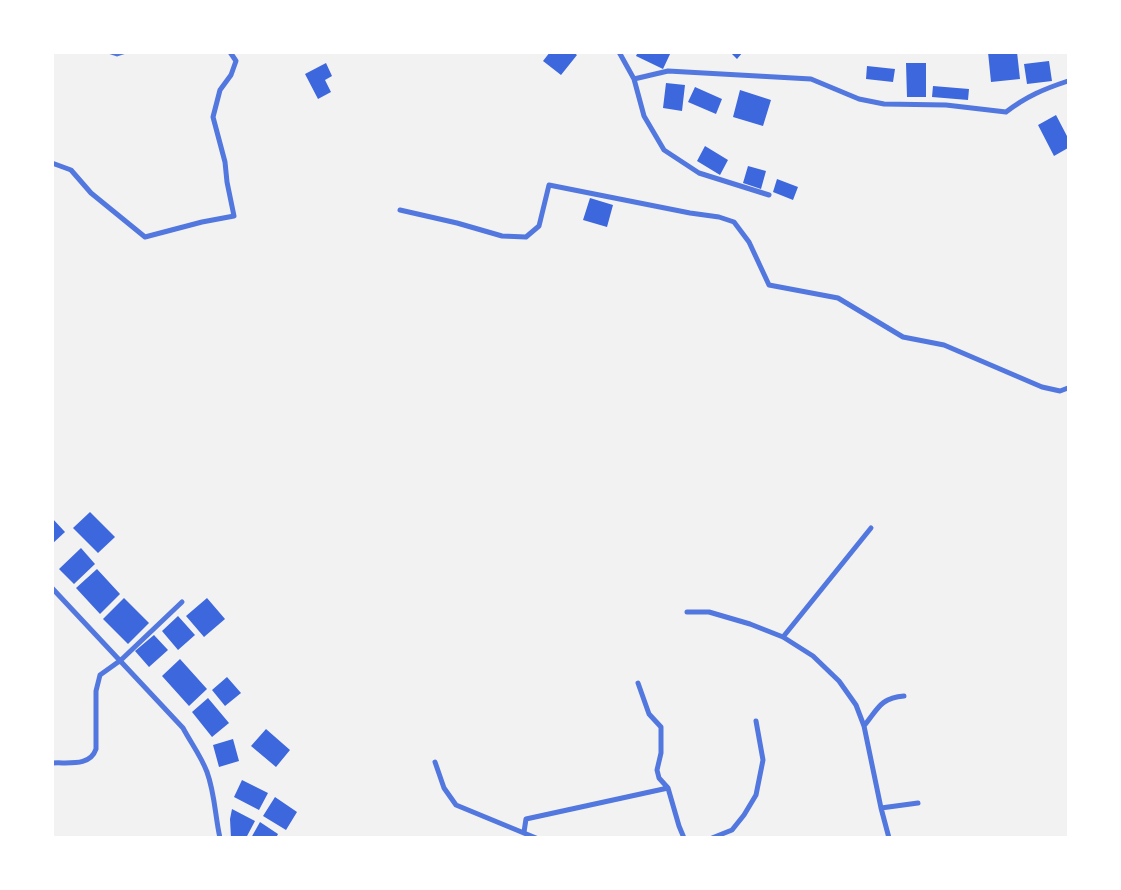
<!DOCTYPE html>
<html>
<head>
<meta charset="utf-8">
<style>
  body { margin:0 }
  #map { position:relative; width:1121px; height:890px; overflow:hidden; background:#f2f2f2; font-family:"Roboto Serif",serif }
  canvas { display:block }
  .frame { position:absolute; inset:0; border:54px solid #fff; pointer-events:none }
</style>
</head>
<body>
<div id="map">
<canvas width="1121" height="890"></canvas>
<div class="frame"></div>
</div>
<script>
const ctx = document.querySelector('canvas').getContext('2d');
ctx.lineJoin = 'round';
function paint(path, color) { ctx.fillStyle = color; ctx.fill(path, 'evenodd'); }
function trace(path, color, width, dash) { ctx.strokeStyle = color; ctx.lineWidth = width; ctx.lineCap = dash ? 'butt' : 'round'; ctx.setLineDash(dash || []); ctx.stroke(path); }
const building = new Path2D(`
  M550 52H573L577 55 561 75 543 61Z
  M638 52H671L663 69 636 56Z
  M730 52H743L737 59Z
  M988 52H1017L1020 79 991 82Z
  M1049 61 1052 81 1027 84 1024 64Z
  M326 63 332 76 325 80 331 92 318 99 305 74Z
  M906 63H926V97H907Z
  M867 66 895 69 893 82 866 79Z
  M666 83 685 85 682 111 663 108Z
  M933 86 969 89 968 100 932 97Z
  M695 87 722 99 716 114 688 102Z
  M740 90 771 100 763 126 733 117Z
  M1056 115 1068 138V148L1054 156 1038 125Z
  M705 146 728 160 720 175 697 161Z
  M748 166 766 171 761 189 743 183Z
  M777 179 798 187 793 200 773 192Z
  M590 198 613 205 607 227 583 220Z
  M90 512 115 537 98 553 73 528Z
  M52 518 65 532 52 544Z
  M81 548 95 564 74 584 59 569Z
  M97 569 120 594 100 614 76 588Z
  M124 598 149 623 128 644 103 619Z
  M207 598 225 619 204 637 186 616Z
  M178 616 195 635 178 650 162 631Z
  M154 635 168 650 149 667 135 651Z
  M180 659 207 689 189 706 162 676Z
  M227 677 241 693 225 706 212 690Z
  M208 698 229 723 212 737 192 712Z
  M266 729 290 750 276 767 251 746Z
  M233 739 239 761 219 767 213 745Z
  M242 780 268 793 259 810 234 797Z
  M275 797 297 812 286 830 263 816Z
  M232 809 255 821 246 838H231L230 819Z
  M260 822 278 834 276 838H251Z`);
const minor = new Path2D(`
  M111 52 117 54 123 52
  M619 52 634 79 644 116 664 150 699 173 769 195
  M634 79 668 71 811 79 859 99 884 104 946 105 1006 112C1027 96 1044 89 1068 81
  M52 163 71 170 91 193 145 237 202 222 234 216 227 182 225 162 213 117 220 90 231 75 236 61 230 52
  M400 210 457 223 502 236 526 237 539 226 549 185 690 213 719 217 734 222 749 242 769 285 838 298 903 337 944 345 1042 387 1060 391 1068 388
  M52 588 183 728C191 743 201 756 207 772 215 794 215 816 220 838
  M687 612H709L750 624 783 637 813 656 839 681 856 705 864 726 881 808 889 838
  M783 637 871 528
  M638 683 649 714 661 727V753L657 770 659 778 668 788
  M864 726C878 709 880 698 904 696
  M435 762 444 788 456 805 536 838
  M52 763C68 762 90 767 96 749V691L100 675 121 660 182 602
  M881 808 918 803
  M524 832 526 819 668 788 679 826 684 838
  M712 838 732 830 744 815 756 795 763 760 756 721`);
paint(building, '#3d67dc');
trace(minor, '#5277de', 5);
</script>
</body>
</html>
